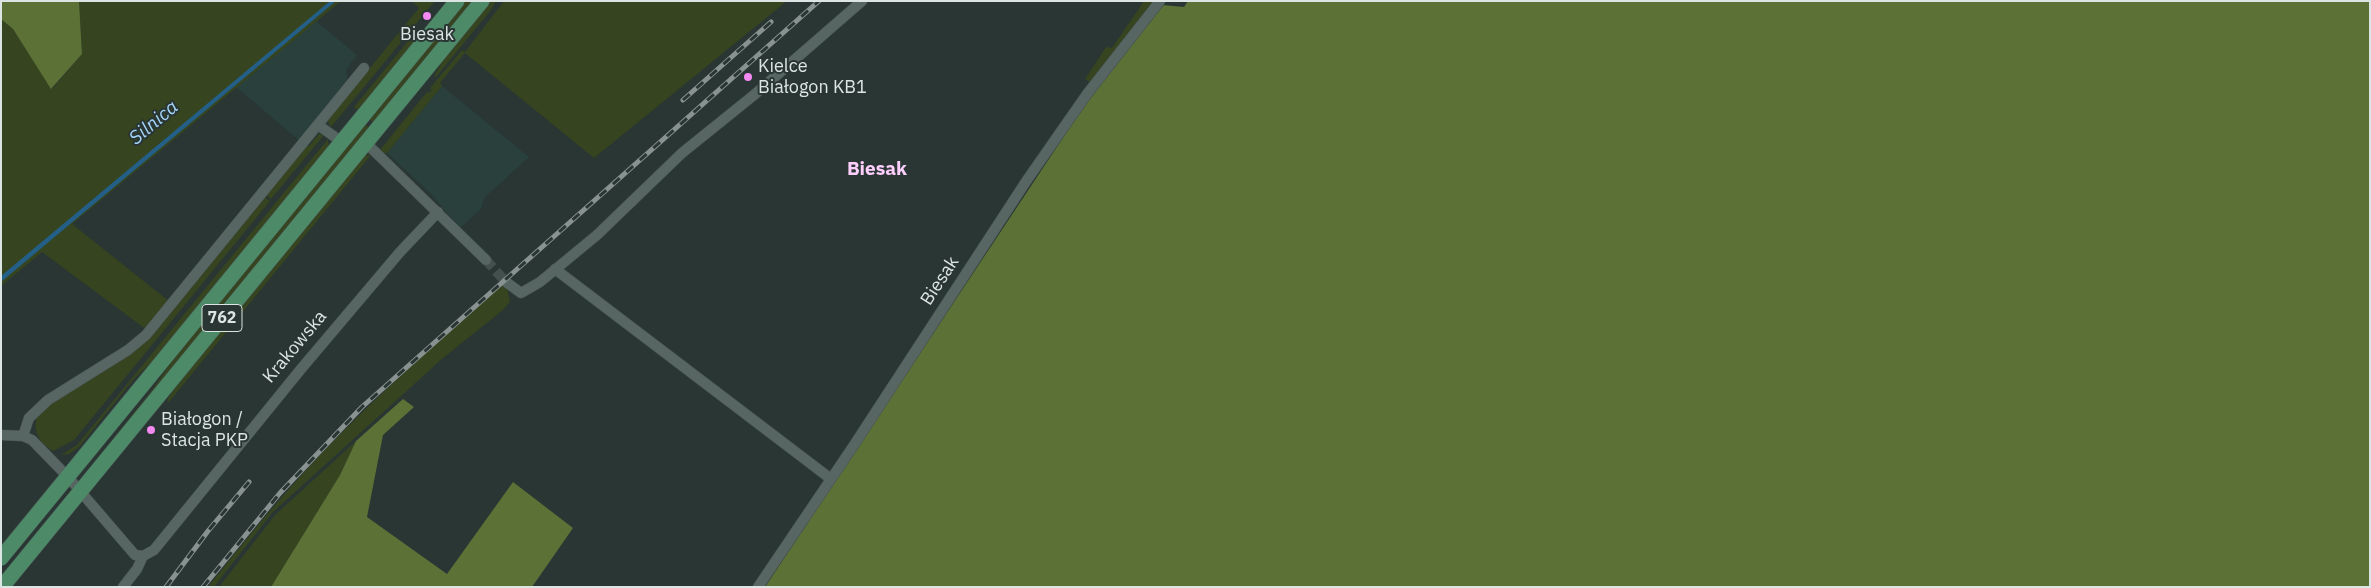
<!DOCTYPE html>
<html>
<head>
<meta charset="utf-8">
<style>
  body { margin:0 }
  #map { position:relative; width:2371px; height:588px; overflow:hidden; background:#293634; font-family:"IBM Plex Sans",sans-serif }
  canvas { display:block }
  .frame { position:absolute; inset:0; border:2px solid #dce5e3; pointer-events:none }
</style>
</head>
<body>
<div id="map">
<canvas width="2371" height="588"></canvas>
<div class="frame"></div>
</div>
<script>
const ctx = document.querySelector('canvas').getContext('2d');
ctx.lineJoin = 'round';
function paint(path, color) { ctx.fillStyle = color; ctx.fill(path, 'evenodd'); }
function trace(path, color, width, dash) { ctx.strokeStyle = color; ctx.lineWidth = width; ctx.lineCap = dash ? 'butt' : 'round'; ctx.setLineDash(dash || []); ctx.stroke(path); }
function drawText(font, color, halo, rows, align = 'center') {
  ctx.font = font + ' "IBM Plex Sans",sans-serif'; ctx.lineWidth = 4; ctx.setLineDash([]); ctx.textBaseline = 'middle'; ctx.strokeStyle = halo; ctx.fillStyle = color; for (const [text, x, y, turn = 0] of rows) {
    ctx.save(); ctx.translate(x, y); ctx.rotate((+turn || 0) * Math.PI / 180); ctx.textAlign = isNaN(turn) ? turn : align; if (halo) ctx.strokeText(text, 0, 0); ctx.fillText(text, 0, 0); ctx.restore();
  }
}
const built = new Path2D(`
  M316 21 357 55 346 70 348 82 300 141 236 87Z
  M442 86 529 157 484 198 481 209 460 228 430 193 387 153Z`);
const green = new Path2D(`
  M79 1H341L72 224 170 302 147 330 42 252 1 286V19L13 29 52 89 82 54Z
  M412 1H435L331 127 328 122 329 118 419 8Z
  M465 1H473L374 123 369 119Z
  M489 1H496L491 10 436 77 434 76 449 51Z
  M504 1H787L594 158 465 53 440 83 442 86 387 153H384L380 150 427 92 429 93 432 90 430 88 462 50 465 52Z
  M1144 1H1154L1091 83 1085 79 1106 47 1112 48Z
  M418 29 421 30 414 44 359 111 354 107Z
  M364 124 370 128 95 461 152 390 181 348Z
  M319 134 324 135 271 199 265 194 305 146H309Z
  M328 139 329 148 160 354 134 379 79 447 69 454 61 455 77 445Z
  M371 155 169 402 167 400 182 377 364 156Z
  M263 196 270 201 74 440 53 451C37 441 31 428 39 411L139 347Z
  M506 282 510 302 503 310 443 358 272 513 214 587H208C245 540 283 494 324 451 381 391 444 337 506 282Z
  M356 441 340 475 271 587H219L275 515Z`);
const forest = new Path2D(`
  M1 1H79L82 54 51 89 13 29 1 19Z
  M1188 1H2370V587H765L1092 94 1162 5 1184 7Z
  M403 399 414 407 383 435 367 517 447 574 513 482 573 528 532 587H271L340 475 356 441Z`);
const water = new Path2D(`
  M330 1H336L1 282V276Z`);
const minorTunnel = new Path2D(`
  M486 260 506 282`);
const minor = new Path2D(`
  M318 125 342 142
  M366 143 486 260
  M555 269 831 479
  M506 282 521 293 540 282 597 235 682 153 754 95 862 1
  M1 435 23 436 32 440 68 477 135 555 143 556
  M23 436 29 418 48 400 128 350 146 335 364 68
  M123 587 137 569 143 556 154 550 301 369 400 252 438 212
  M758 587 854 445 1027 180 1087 94 1160 1`);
const primary = new Path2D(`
  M1 558 457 1
  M2 587 482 1`);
const rail = new Path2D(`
  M683 100 771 22
  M166 587 208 531 249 482
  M203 587 280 493 362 407 819 1`);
const markers = [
  [427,16,5,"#f38af2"],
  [748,77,5,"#f38af2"],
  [151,430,5,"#f38af2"]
];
const shields = [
  [222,318,40]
];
const shieldNames = [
  ["762",222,318]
];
const poiNames = [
  ["Biesak",427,35,"center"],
  ["Kielce",758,67],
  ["Białogon KB1",758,88],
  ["Białogon /",161,420],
  ["Stacja PKP",161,441]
];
const streetNames = [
  ["Biesak",940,281,-57],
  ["Krakowska",295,347,-50]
];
const waterNames = [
  ["Silnica",154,123,-40]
];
const neighbourhoodNames = [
  ["Biesak",877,170]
];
paint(built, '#29403c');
paint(green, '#36441f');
paint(forest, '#5b7136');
paint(water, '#235f87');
trace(minorTunnel, '#44504e', 10, [10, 5]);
trace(minor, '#465250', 11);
trace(primary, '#465250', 16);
trace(minor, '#576663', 10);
trace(primary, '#4d8a68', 15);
trace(rail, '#889391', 5);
trace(rail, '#293634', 3, [9]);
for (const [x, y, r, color] of markers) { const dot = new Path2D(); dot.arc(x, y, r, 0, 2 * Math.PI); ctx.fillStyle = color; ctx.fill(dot); trace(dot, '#293634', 2); }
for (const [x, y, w] of shields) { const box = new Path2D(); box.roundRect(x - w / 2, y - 13.5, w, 27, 4); ctx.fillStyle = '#293634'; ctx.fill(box); trace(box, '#dce5e3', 1); }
drawText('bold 16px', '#dce5e3', null, shieldNames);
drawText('18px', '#dce5e3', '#293634', poiNames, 'left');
drawText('18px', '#dce5e3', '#293634', streetNames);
drawText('italic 19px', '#a5d5f9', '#293634', waterNames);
drawText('bold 19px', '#fecefc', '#293634', neighbourhoodNames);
</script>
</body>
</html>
